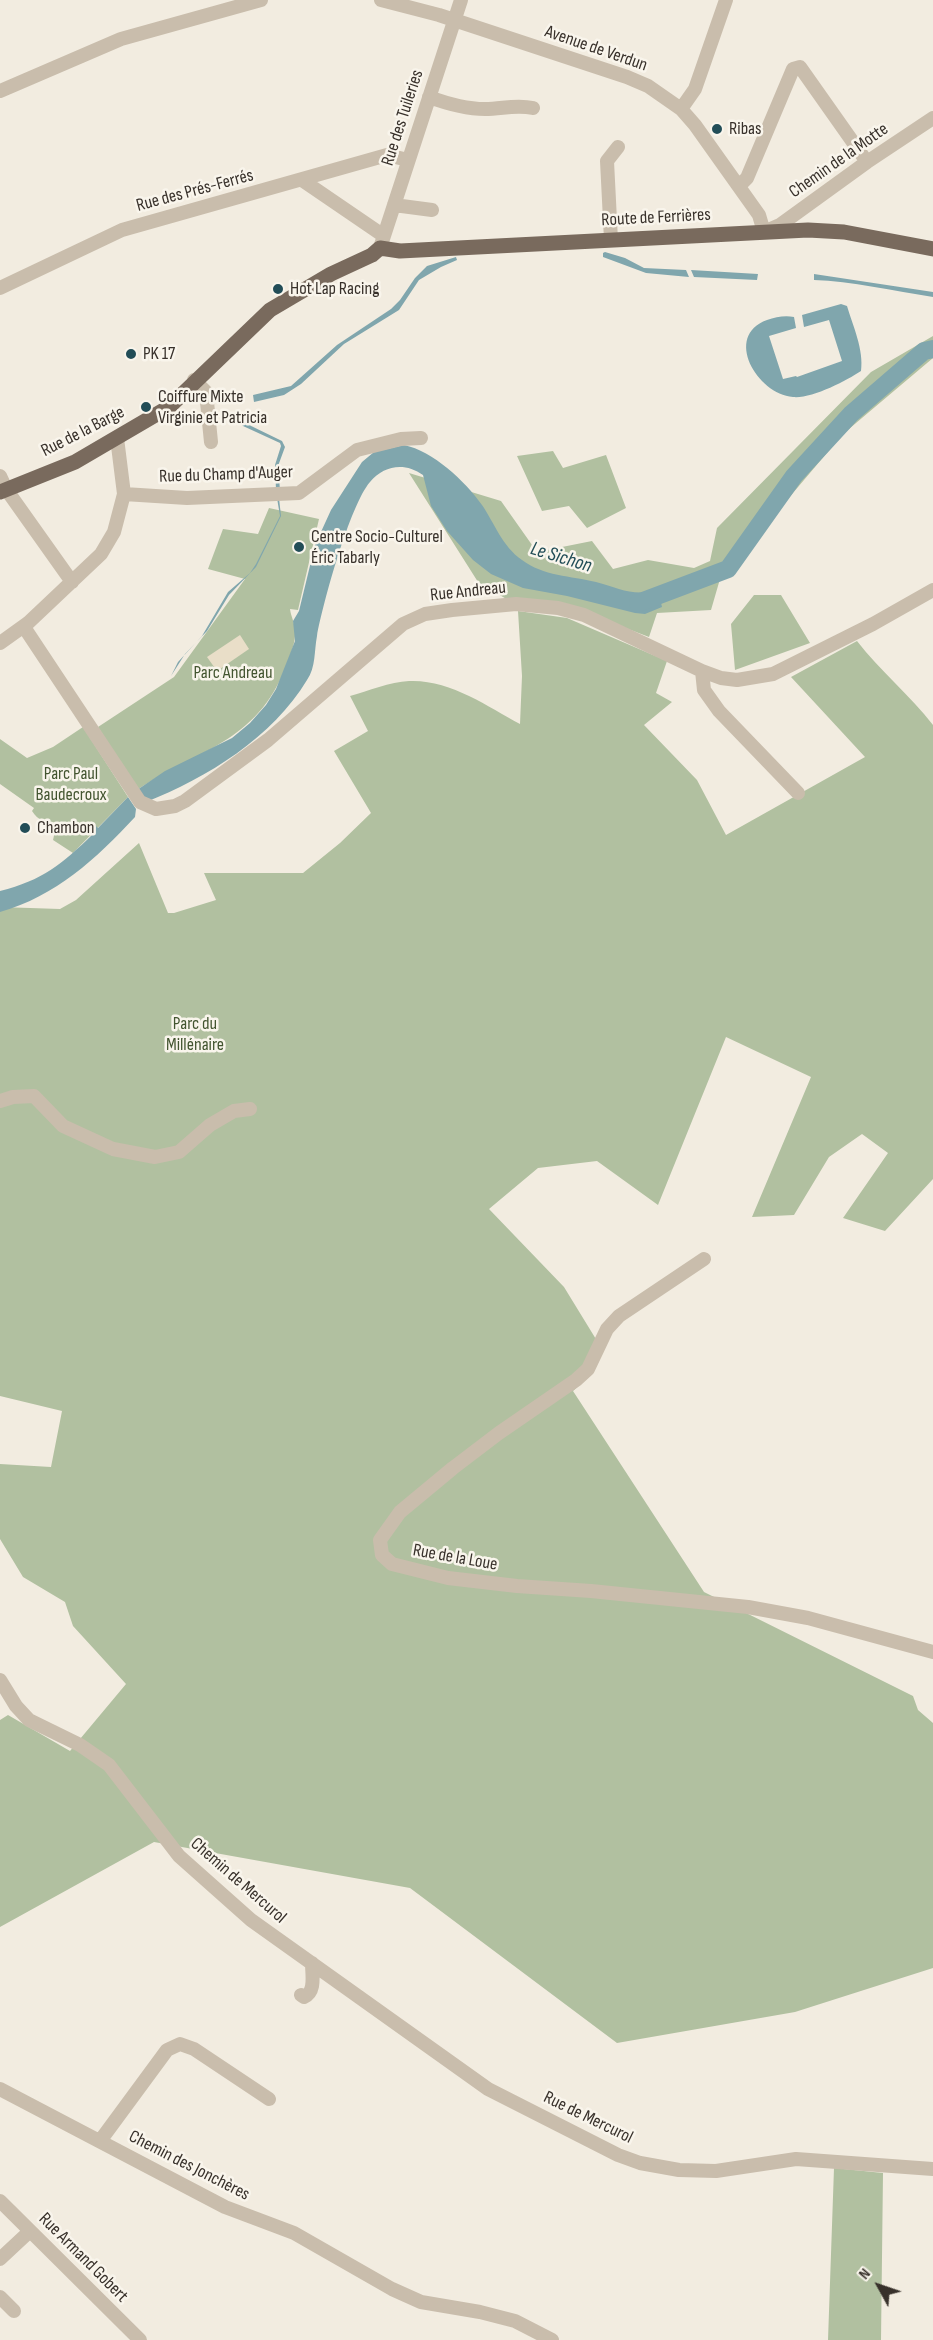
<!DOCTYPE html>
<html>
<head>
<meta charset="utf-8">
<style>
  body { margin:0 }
  #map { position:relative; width:933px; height:2340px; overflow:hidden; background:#f2ece0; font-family:"Sofia Sans Condensed",sans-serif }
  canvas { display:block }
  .north { position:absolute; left:849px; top:2256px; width:60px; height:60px; -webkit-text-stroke:4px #f9f5ec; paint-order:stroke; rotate:310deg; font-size:16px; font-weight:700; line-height:24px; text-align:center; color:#38312b }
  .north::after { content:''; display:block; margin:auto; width:21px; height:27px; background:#38312b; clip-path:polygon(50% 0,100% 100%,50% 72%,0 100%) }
</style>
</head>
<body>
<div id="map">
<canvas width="933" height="2340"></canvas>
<div class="north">N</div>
</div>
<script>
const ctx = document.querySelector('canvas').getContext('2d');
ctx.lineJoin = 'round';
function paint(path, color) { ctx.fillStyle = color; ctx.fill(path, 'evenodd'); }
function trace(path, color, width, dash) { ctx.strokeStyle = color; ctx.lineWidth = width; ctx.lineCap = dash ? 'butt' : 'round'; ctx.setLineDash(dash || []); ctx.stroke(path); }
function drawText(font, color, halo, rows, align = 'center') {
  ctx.font = font + ' "Sofia Sans Condensed",sans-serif'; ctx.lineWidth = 5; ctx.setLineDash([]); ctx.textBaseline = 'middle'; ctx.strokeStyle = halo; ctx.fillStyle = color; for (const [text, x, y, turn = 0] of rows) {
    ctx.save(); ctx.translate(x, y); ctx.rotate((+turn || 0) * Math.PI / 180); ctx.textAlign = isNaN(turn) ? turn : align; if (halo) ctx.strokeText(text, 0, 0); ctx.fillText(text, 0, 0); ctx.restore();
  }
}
const green = new Path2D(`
  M933 336V358L843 434 720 579 711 610 657 613 649 637 560 603 508 600 478 582 409 473 501 501 537 552 592 541 613 569 648 560 694 568 710 561 717 528 871 372Z
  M553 451 563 468 606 455 626 508 587 528 569 506 542 511 517 456Z
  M269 508 319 519 298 610 290 609C291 617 295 623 295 631 296 643 290 655 286 666 257 743 198 749 137 790L98 727 174 677 245 579 208 569 223 529 258 534Z
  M754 595H781L810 643 735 670 731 624Z
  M518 611 567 618 667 661 656 693 672 702 644 725 697 780 726 835 865 757 791 677 857 641C880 671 910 695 933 725V1179L885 1231 843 1218 888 1153 862 1134 829 1157 794 1215 752 1217 811 1077 726 1037 658 1205 597 1161 538 1168 489 1209 564 1287 602 1349 592 1374 573 1391 704 1592 913 1696 918 1710 933 1723V1968L795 2012 617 2043 410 1888 154 1842 0 1927V1720L8 1715 70 1751 126 1684 73 1626 65 1602 23 1577 0 1539V1464L51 1467 62 1411 0 1396V907L60 909 76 900 139 843 168 913H174L216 900 204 873H303L340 843 371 813 334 751 368 731 350 696C368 691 390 682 409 681 449 679 487 706 520 724L522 676Z
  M83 727 128 797 73 853 53 840 57 823C46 822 38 821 32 811L34 808 0 784V739L27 758 53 747Z
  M834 2168 883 2173 881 2340H828Z`);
const plaza = new Path2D(`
  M240 635 249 649 217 671 207 657Z`);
const water = new Path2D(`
  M605 252 625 258 644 268 686 270 689 277 646 273 603 257V253Z
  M456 257 457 260 441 267 419 280 399 310 344 344 301 384 284 395 254 402 253 395 291 386 337 345 391 309 400 300 415 278 427 266Z
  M691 270 758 274 757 280 694 277Z
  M814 274 933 292V297C894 291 851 281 814 280Z
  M841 304 847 306C853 326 864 350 861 371 846 381 811 399 793 397 757 394 723 336 767 320 776 317 785 315 794 317L796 328 769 336 783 379 796 376 797 377 842 361 829 320 804 327 802 315Z
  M230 412 245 423 282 441 285 447 278 466 280 490H276L275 465 281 446 280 443 243 426Z
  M404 445C433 451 465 481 482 505 495 524 502 546 522 560 543 576 571 576 596 582 619 588 633 597 658 590L662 607 645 614 635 613 567 596 523 588 491 574 473 560 447 531 431 506 423 475C405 462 384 465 370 482 350 505 323 603 317 636 314 651 316 667 307 680 273 737 207 778 146 802L137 790 165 771 232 738 250 723 266 705 276 689 295 641 293 621 299 611 315 545 331 510 362 462 374 452Z
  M277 498H279L281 516 256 567 229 595 207 631 185 654 171 676 178 662 202 636 228 592 250 573 256 564 280 516Z
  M128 797 136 809 135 817C96 859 56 896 0 912V891C43 880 61 865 93 834L94 832 93 826 95 825 98 828Z`);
const river = new Path2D(`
  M638 603 728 569 794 476 851 414 924 351 933 349`);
const minor = new Path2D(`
  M381 0 439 15 627 77 648 86 681 109 695 125 759 215 764 232 780 225 867 162 933 118
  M0 91 121 39 261 0
  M429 97C448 104 465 109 485 109 502 109 516 104 533 108
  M681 109 695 89 726 0
  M302 180 384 236
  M739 186 747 178 793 69 800 67 867 162
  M394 205 432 210
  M611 240 607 161 618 147
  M380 248 461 0
  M0 288 122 230 387 155 408 160
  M194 380 206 392 211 442
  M0 476 6 489 72 582
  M124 494 187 498 299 493 357 450 401 439 421 438
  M24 627 140 802 156 809 175 806 185 801 268 740 403 624 425 614 452 610 516 604 558 608 584 615 702 671 721 678 737 680 773 674 873 624 933 590
  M0 643 28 623 101 554 114 532 124 494 117 438
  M702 671 704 690 719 711 798 793
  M0 1101 13 1097 34 1096 63 1126 113 1149 155 1157 179 1152 210 1125 234 1111 250 1109
  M704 1259 619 1316 607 1329 588 1369 576 1380 499 1433 453 1468 400 1512 380 1540 382 1555 392 1564 448 1578 517 1586 591 1591 748 1607 808 1618 933 1652
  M0 1680 16 1706 29 1720 80 1745 109 1765 179 1856 251 1920 488 2089 618 2155 640 2163 679 2170 716 2171 796 2159 933 2169
  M301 1995 304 1997C316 1992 312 1975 312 1963
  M0 2089 225 2207 294 2233 392 2289 421 2302 480 2312 515 2321 552 2340
  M100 2141 167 2050 180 2044 194 2049 269 2099
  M0 2201 140 2340
  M0 2259 30 2231
  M0 2297 14 2311`);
const major = new Path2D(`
  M0 492 75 462 169 407 270 310 331 274 372 255 380 248 400 251 808 230 844 232 933 249`);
const markers = [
  [717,129,6,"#224d57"],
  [278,289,6,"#224d57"],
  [131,354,6,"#224d57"],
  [146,407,6,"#224d57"],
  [299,547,6,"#224d57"],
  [25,828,6,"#224d57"]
];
const streetNames = [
  ["Avenue de Verdun",596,49,19],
  ["Rue des Tuileries",403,118,-72],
  ["Chemin de la Motte",839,161,-35],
  ["Rue des Prés-Ferrés",195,191,-15],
  ["Route de Ferrières",656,218,-3],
  ["Rue de la Barge",83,432,-27],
  ["Rue du Champ d'Auger",226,475,-2],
  ["Rue Andreau",468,592,-6],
  ["Rue de la Loue",455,1558,10],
  ["Chemin de Mercurol",238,1881,41],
  ["Rue de Mercurol",588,2118,26],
  ["Chemin des Jonchères",189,2166,27],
  ["Rue Armand Gobert",83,2258,45]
];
const poiNames = [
  ["Ribas",729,129],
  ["Hot Lap Racing",290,289],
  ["PK 17",143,354],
  ["Coiffure Mixte",158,397],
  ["Virginie et Patricia",158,418],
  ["Centre Socio-Culturel",311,537],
  ["Éric Tabarly",311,558],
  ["Chambon",37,828]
];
const parkNames = [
  ["Parc Andreau",233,673],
  ["Parc Paul",71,774],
  ["Baudecroux",71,795],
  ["Parc du",195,1024],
  ["Millénaire",195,1045]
];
const waterNames = [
  ["Le Sichon",561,558,17]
];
paint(green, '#b1c0a0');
paint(plaza, '#e9dec8');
paint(water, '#80a6ad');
trace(river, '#80a6ad', 18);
trace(minor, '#c9bdac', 14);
trace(major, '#796a5d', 15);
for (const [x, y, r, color] of markers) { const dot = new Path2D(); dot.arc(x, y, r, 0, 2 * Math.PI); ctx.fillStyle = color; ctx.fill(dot); trace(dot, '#f9f5ec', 2); }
drawText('18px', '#38312b', '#f9f5ec', streetNames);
drawText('18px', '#38312b', '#f9f5ec', poiNames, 'left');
drawText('18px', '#435530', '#f9f5ec', parkNames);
drawText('italic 20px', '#224d57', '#f9f5ec', waterNames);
</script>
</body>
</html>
